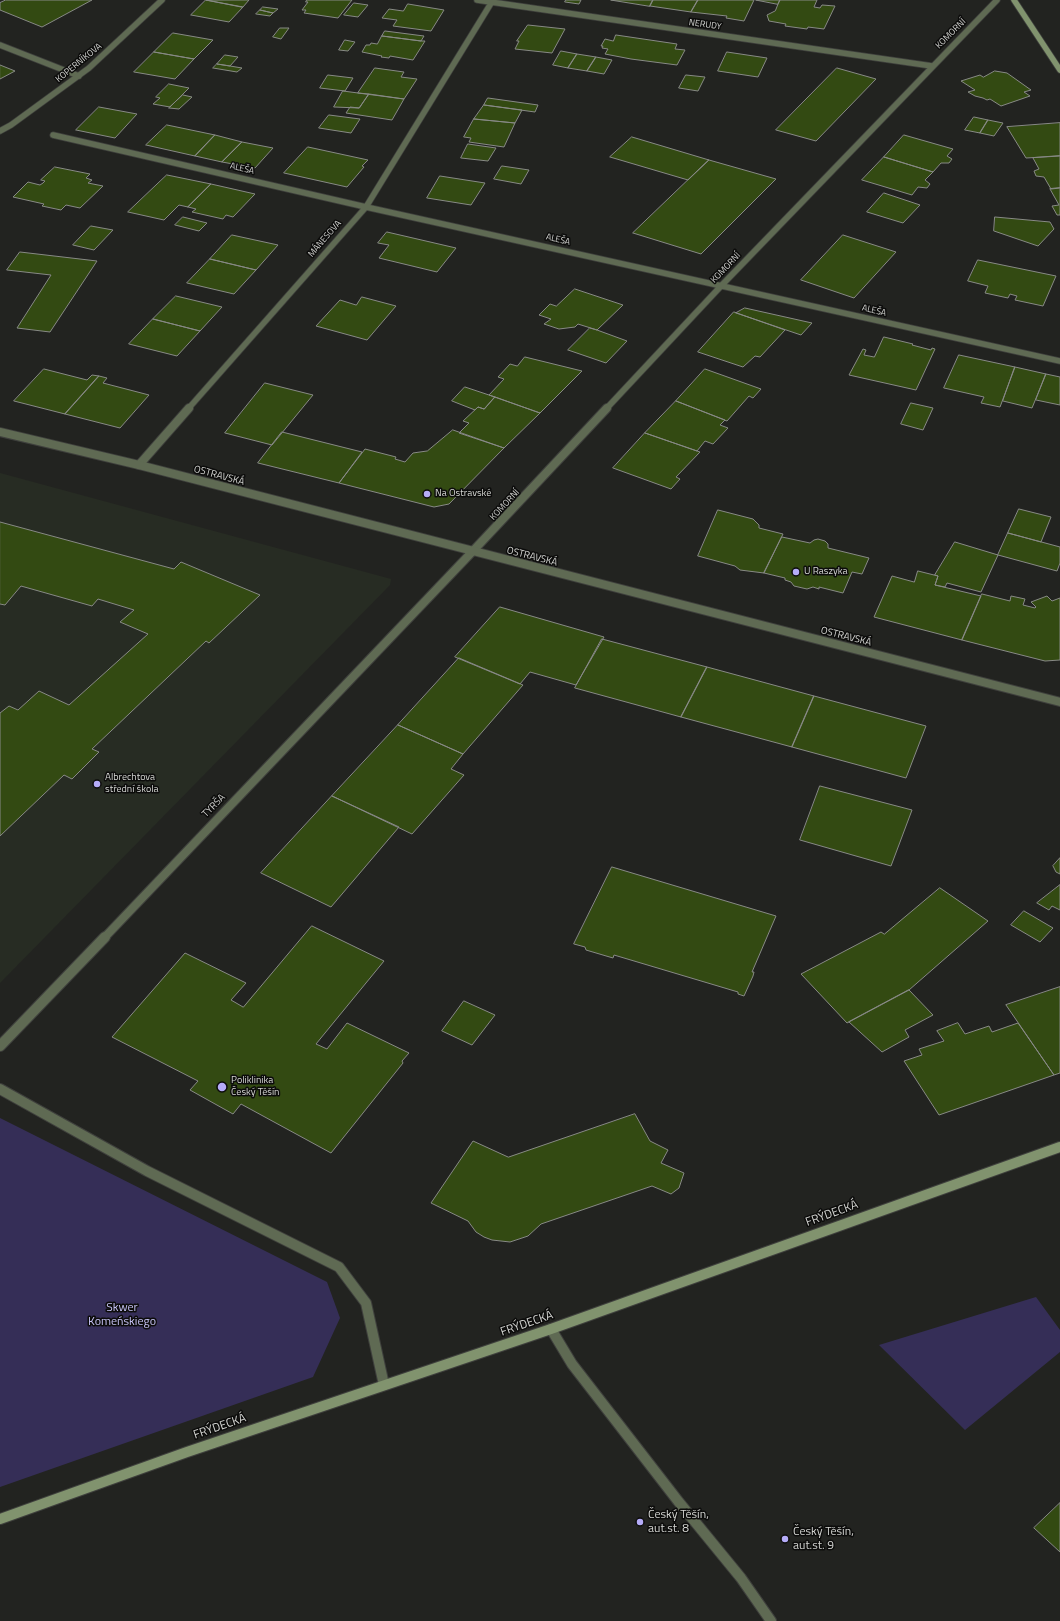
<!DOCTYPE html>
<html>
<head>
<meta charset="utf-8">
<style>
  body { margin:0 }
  canvas { display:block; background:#222320 }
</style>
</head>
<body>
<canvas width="1060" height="1621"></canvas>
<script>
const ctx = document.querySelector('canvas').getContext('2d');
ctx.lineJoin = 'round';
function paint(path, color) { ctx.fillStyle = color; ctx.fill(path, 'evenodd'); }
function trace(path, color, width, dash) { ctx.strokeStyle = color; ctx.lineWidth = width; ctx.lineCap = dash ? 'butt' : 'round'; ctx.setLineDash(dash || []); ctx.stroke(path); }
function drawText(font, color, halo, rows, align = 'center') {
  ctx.font = font + ' "Titillium Web",sans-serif'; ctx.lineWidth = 3; ctx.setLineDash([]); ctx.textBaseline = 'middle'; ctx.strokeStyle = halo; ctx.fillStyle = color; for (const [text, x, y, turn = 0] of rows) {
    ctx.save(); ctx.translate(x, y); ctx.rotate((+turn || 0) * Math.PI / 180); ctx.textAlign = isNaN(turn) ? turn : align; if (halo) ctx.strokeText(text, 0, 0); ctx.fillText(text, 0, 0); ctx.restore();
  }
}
const built = new Path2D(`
  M0 473 391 579 390 585 0 983Z`);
const green = new Path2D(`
  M0 1118 327 1282 340 1318 313 1377 0 1487Z
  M1036 1297 1060 1330V1352L965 1430 879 1345Z`);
const building = new Path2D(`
  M6 0H92L42 27 0 10V3Z
  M206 0H249L243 7Z
  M206 0 243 7 229 22 191 15Z
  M307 0H352L338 18 304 13 306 10H302L308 2H306Z
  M566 0H581L579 4 565 2Z
  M611 0H653L650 6Z
  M653 0H698L691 12 650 6Z
  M698 0H754L744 21 726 18 727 16 691 12Z
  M756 0H780L778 4Z
  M780 0H817L814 7 820 8 822 5 835 6 824 29 808 27 807 29 785 26 786 24 769 21 767 15 775 11Z
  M354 3 368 5 358 17 344 15Z
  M408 4 444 10 431 31 393 26 397 20 382 18 389 9 403 11Z
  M263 7 278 9 273 13 260 10Z
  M260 10 273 13 270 16 256 14Z
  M528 25 565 29 552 53 515 49 519 41H517Z
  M280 28H289L281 39 273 37Z
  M385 31 424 36 421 41 382 36Z
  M173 33 213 40 194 59 154 52Z
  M616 35 677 44 675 49 685 50 677 65 631 59 605 54 608 49 602 48 603 46H601L605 39 613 41Z
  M382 36 421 41H425L413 60 390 56 389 58 381 57 382 56 362 52 366 45H370L371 43 377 44Z
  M345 40 355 42 348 51 339 50Z
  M561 51 577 54 568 68 553 65Z
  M154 52 194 59 175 79 134 72Z
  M727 52 767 58 758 77 718 71Z
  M577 54 596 57 587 71 568 68Z
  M225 55 238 57 230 66 217 64Z
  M596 57 612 60 604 74 587 71Z
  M217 64 230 66 242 68 237 72 213 68Z
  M0 65 15 71 0 79Z
  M375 68 404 72 401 77 417 79 404 99 358 93Z
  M837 68 876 79 816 141 776 130Z
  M995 71 1007 73 1031 90 1024 92 1030 96 1001 106 990 99 987 100 983 98 975 96 968 92 975 90 961 81 980 75 983 77Z
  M328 75 353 78 345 91 320 88Z
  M686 75 705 77 698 91 679 88Z
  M169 84 189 88 170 107 153 104 160 98 156 97Z
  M343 91 358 93 369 94 359 108 334 107Z
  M369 94 404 99 392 120 346 113 350 107 359 108Z
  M183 95 192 97 179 109 169 108Z
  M488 98 538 105 535 112 484 105Z
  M484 105 522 110 515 123 474 119Z
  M99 107 137 114 115 138 76 130Z
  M329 115 360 119 351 133 319 128Z
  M974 117 988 120 980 133 965 130Z
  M474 119 515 123 504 147 469 142 471 138 464 137Z
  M988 120 1003 123 994 136 980 133Z
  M1060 123V156L1026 158 1007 127Z
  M167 125 215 135 195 156 146 145Z
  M215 135 242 142 222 162 195 156Z
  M904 135 953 149 947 156 952 159 949 163H941L933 172 884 157Z
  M632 137 709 160 688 180 610 157Z
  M242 142 273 148 255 168 222 162Z
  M468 144 496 148 488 161 461 158Z
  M308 147 368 160 362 166 364 167 347 187 284 173Z
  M1060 156V188L1051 189 1044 177 1036 176 1034 171 1039 169 1033 158Z
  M884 157 933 172 925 180 930 184 927 188 918 187 912 195 862 180Z
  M709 160 776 179 701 254 633 233Z
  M502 166 529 170 521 184 494 179Z
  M55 167 90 174 86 178 92 180 88 183 103 186 80 208 66 205 61 210 42 206 44 204 13 197 28 182 40 185 43 183 45 181 41 180Z
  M167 175 211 184 188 207 179 205 164 220 128 212Z
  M440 176 485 183 471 205 427 198Z
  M211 184 255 194 233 217 226 215 223 219 192 212 196 209 188 207Z
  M1060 188V215H1057L1052 206 1059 205 1050 189Z
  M884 193 920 205 903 223 867 212Z
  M183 217 207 223 199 231 175 225Z
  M995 217 1050 222 1054 229 1038 246 994 231Z
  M91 226 113 230 94 250 73 245Z
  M387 232 456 248 437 272 379 258 389 245 378 243Z
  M232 235 278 245 256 270 210 259Z
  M843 235 896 252 854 298 801 280Z
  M20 252 97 261 50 332 17 328 51 275 7 270Z
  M210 259 256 270 234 294 187 283Z
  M978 260 1056 276 1043 306 1015 300 1017 296 1010 294 1008 298 985 293 988 286 968 281Z
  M575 289 623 305 597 330 578 324 575 327 559 329 544 324 551 319 539 315 550 304 556 306Z
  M176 296 222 307 200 331 153 319Z
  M362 297 396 306 367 340 316 326 340 300 356 305Z
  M745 308 812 323 801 335 736 313Z
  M734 312 785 330 760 357 755 356 743 367 698 352Z
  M153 319 200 331 177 356 129 344Z
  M590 328 597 330 627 341 606 363 568 350Z
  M884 337 913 344 912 345 931 350 932 348 935 349 916 390 849 375 863 349 866 350 864 355 874 357Z
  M959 355 1015 367 1000 407 981 403 984 397 944 388Z
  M525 357 582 371 540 413 489 395 504 379 498 377 510 364 517 366Z
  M1015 367 1046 374 1032 408 1003 401Z
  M44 369 87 380 92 375 99 376 65 414 14 401Z
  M705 369 761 389 753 398 749 396 727 421 676 401Z
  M1046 374 1060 377V405L1036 400Z
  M99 376 107 378 103 383 149 395 120 428 65 414Z
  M265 383 313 395 272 445 225 433Z
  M465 387 495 397 484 409 478 407 475 410 452 401Z
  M495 397 540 413 504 448 459 433 469 423 463 421 478 407 484 409Z
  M676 401 725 420 720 425 728 428 713 444 705 441 697 451 645 433Z
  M911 403 933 408 923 430 901 424Z
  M453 430 504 448 449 504 434 507 339 483 365 449 396 457 395 459 405 462 413 453 427 451Z
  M282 432 362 452 339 483 258 463Z
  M645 433 700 452 676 477 680 479 671 489 613 468Z
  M1019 509 1051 517 1041 542 1008 533Z
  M718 510 753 519 759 525V528L783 534 764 573 740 570 735 566 698 556Z
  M0 522 174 569 181 562 260 595 209 643 206 641 92 749 99 752 72 779 64 775 0 836V713L9 706 18 710 39 691 69 705 148 634 120 622 134 610 98 599 92 606 21 586 5 605 0 604Z
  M1008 533 1060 547V563L1057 571 998 555Z
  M782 537 810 543 814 540 818 539 825 541 828 544V548L869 558 862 574 852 572 843 593 819 587V589L813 587 807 589 794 586 791 582 785 580V578L764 573Z
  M955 542 998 555 981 592 947 583 945 587 935 585 938 576 935 575Z
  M918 571 938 576 935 585 981 596 962 640 874 617 892 576 914 582Z
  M982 594 1010 601 1011 596 1025 599 1023 605 1035 608 1036 607 1031 602 1047 596 1052 601 1060 598V660L1045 661 962 640Z
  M500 607 604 637 576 685 530 672 520 684 455 657Z
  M602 639 707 667 681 717 575 688Z
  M459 658 523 685 463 754 398 725Z
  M707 667 814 696 792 747 681 717Z
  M814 696 926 726 906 778 792 747Z
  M398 725 463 754 451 769 464 775 412 834 332 796Z
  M820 786 912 810 891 866 800 840Z
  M332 796 399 827 331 907 261 873Z
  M1060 858V874L1056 872 1053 866Z
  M612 867 776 916 752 972H754L753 976 744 996 738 994V992L614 955 613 958 586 950 585 947 574 944Z
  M1060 885V910L1052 906 1049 910 1037 903Z
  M940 888 988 921 909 990 847 1023 801 974 881 932 884 934Z
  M1024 911 1053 928 1040 942 1011 925Z
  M312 926 384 961 316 1044 327 1049 347 1023 409 1053 402 1061 403 1063 331 1153 241 1104 233 1114 190 1090 198 1081 112 1037 185 953 246 983 231 1000 243 1007Z
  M1060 987V1073L1054 1075 1006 1005Z
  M909 990 933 1015 905 1030 909 1037 882 1052 849 1022Z
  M464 1001 495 1015 472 1045 442 1031Z
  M958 1023 965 1034 989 1026 992 1032 1018 1023 1054 1075 939 1115 904 1061 922 1055 919 1049 944 1041 937 1031Z
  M635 1114 650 1141 668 1150 661 1163 684 1173 679 1188 671 1194 652 1186 541 1224 528 1236 510 1242 492 1240 484 1237 476 1232 468 1221 431 1203 473 1141 508 1157Z
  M1060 1503V1552L1034 1528Z`);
const serviceFar1 = new Path2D(`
  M0 45 79 76`);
const service = new Path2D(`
  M551 1329 572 1364 678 1501 741 1578 771 1621`);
const minorFar2 = new Path2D(`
  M477 0 932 66
  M0 131 11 125 89 68 162 0
  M53 135 366 207 1060 361
  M188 409 366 207 493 0
  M606 409 721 286 997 0`);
const minorFar1 = new Path2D(`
  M139 465 189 408
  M104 938 472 552 607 408`);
const minor = new Path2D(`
  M0 1046 105 937
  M0 1089 147 1171 339 1267 366 1303 384 1385`);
const tertiary = new Path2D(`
  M0 432 139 465 1060 702`);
const secondaryFar1 = new Path2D(`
  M1014 0 1060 70`);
const secondary = new Path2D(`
  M0 1519 187 1452 551 1329 1060 1147`);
const markers = [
  [427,494,4,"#b5acf8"],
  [796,572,4,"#b5acf8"],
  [97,784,4,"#b5acf8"],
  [222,1087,5,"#b5acf8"],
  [640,1522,4,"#b5acf8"],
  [785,1539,4,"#b5acf8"]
];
const farStreetnames = [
  ["NERUDY",705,25,8],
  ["KOMORNÍ",951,34,-45],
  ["KOPERNÍKOVA",79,63,-39],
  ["ALEŠA",242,169,13],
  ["MÁNESOVA",325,239,-49],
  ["ALEŠA",558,240,13],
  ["KOMORNÍ",726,268,-46],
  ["ALEŠA",874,311,13],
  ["KOMORNÍ",505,505,-47]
];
const streetNames = [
  ["OSTRAVSKÁ",219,476,15],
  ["OSTRAVSKÁ",532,557,14],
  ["OSTRAVSKÁ",846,637,14],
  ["TYRŠA",214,806,-46]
];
const poiNames = [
  ["Na Ostravské",435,494],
  ["U Raszyka",804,572],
  ["Albrechtova",105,778],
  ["střední škola",105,790],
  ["Poliklinika",231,1081],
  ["Český Těšín",231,1093]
];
const nearStreetnames = [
  ["FRÝDECKÁ",832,1214,-20],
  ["FRÝDECKÁ",527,1324,-19],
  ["FRÝDECKÁ",220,1427,-19]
];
const nearParknames = [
  ["Skwer",122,1308],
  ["Komeńskiego",122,1322]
];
const nearPoinames = [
  ["Český Těšín,",648,1515],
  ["aut.st. 8",648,1529],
  ["Český Těšín,",793,1532],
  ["aut.st. 9",793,1546]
];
paint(built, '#272c23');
paint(green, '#352e57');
paint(building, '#334a12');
trace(building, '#878985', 1);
trace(serviceFar1, '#3f403d', 7);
trace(service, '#3f403d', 12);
trace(minorFar2, '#3f403d', 7);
trace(minorFar1, '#3f403d', 10);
trace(minor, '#3f403d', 12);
trace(tertiary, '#3f403d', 10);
trace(secondaryFar1, '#3f403d', 7);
trace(secondary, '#3f403d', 12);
trace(serviceFar1, '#5f6a53', 5.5);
trace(service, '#5f6a53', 10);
trace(minorFar2, '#5f6a53', 5.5);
trace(minorFar1, '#5f6a53', 8);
trace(minor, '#5f6a53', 10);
trace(tertiary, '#5f6a53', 8);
trace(secondaryFar1, '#81936e', 5.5);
trace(secondary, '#81936e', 10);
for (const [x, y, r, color] of markers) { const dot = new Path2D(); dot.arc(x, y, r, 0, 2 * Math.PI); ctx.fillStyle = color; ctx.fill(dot); trace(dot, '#0c0c0b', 1.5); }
drawText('9px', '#d5d6d3', '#0c0c0b', farStreetnames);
drawText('10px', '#d5d6d3', '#0c0c0b', streetNames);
drawText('10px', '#d5d6d3', '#0c0c0b', poiNames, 'left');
drawText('12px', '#d5d6d3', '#0c0c0b', nearStreetnames);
drawText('12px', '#c7c3f5', '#0c0c0b', nearParknames);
drawText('12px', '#d5d6d3', '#0c0c0b', nearPoinames, 'left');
</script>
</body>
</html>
